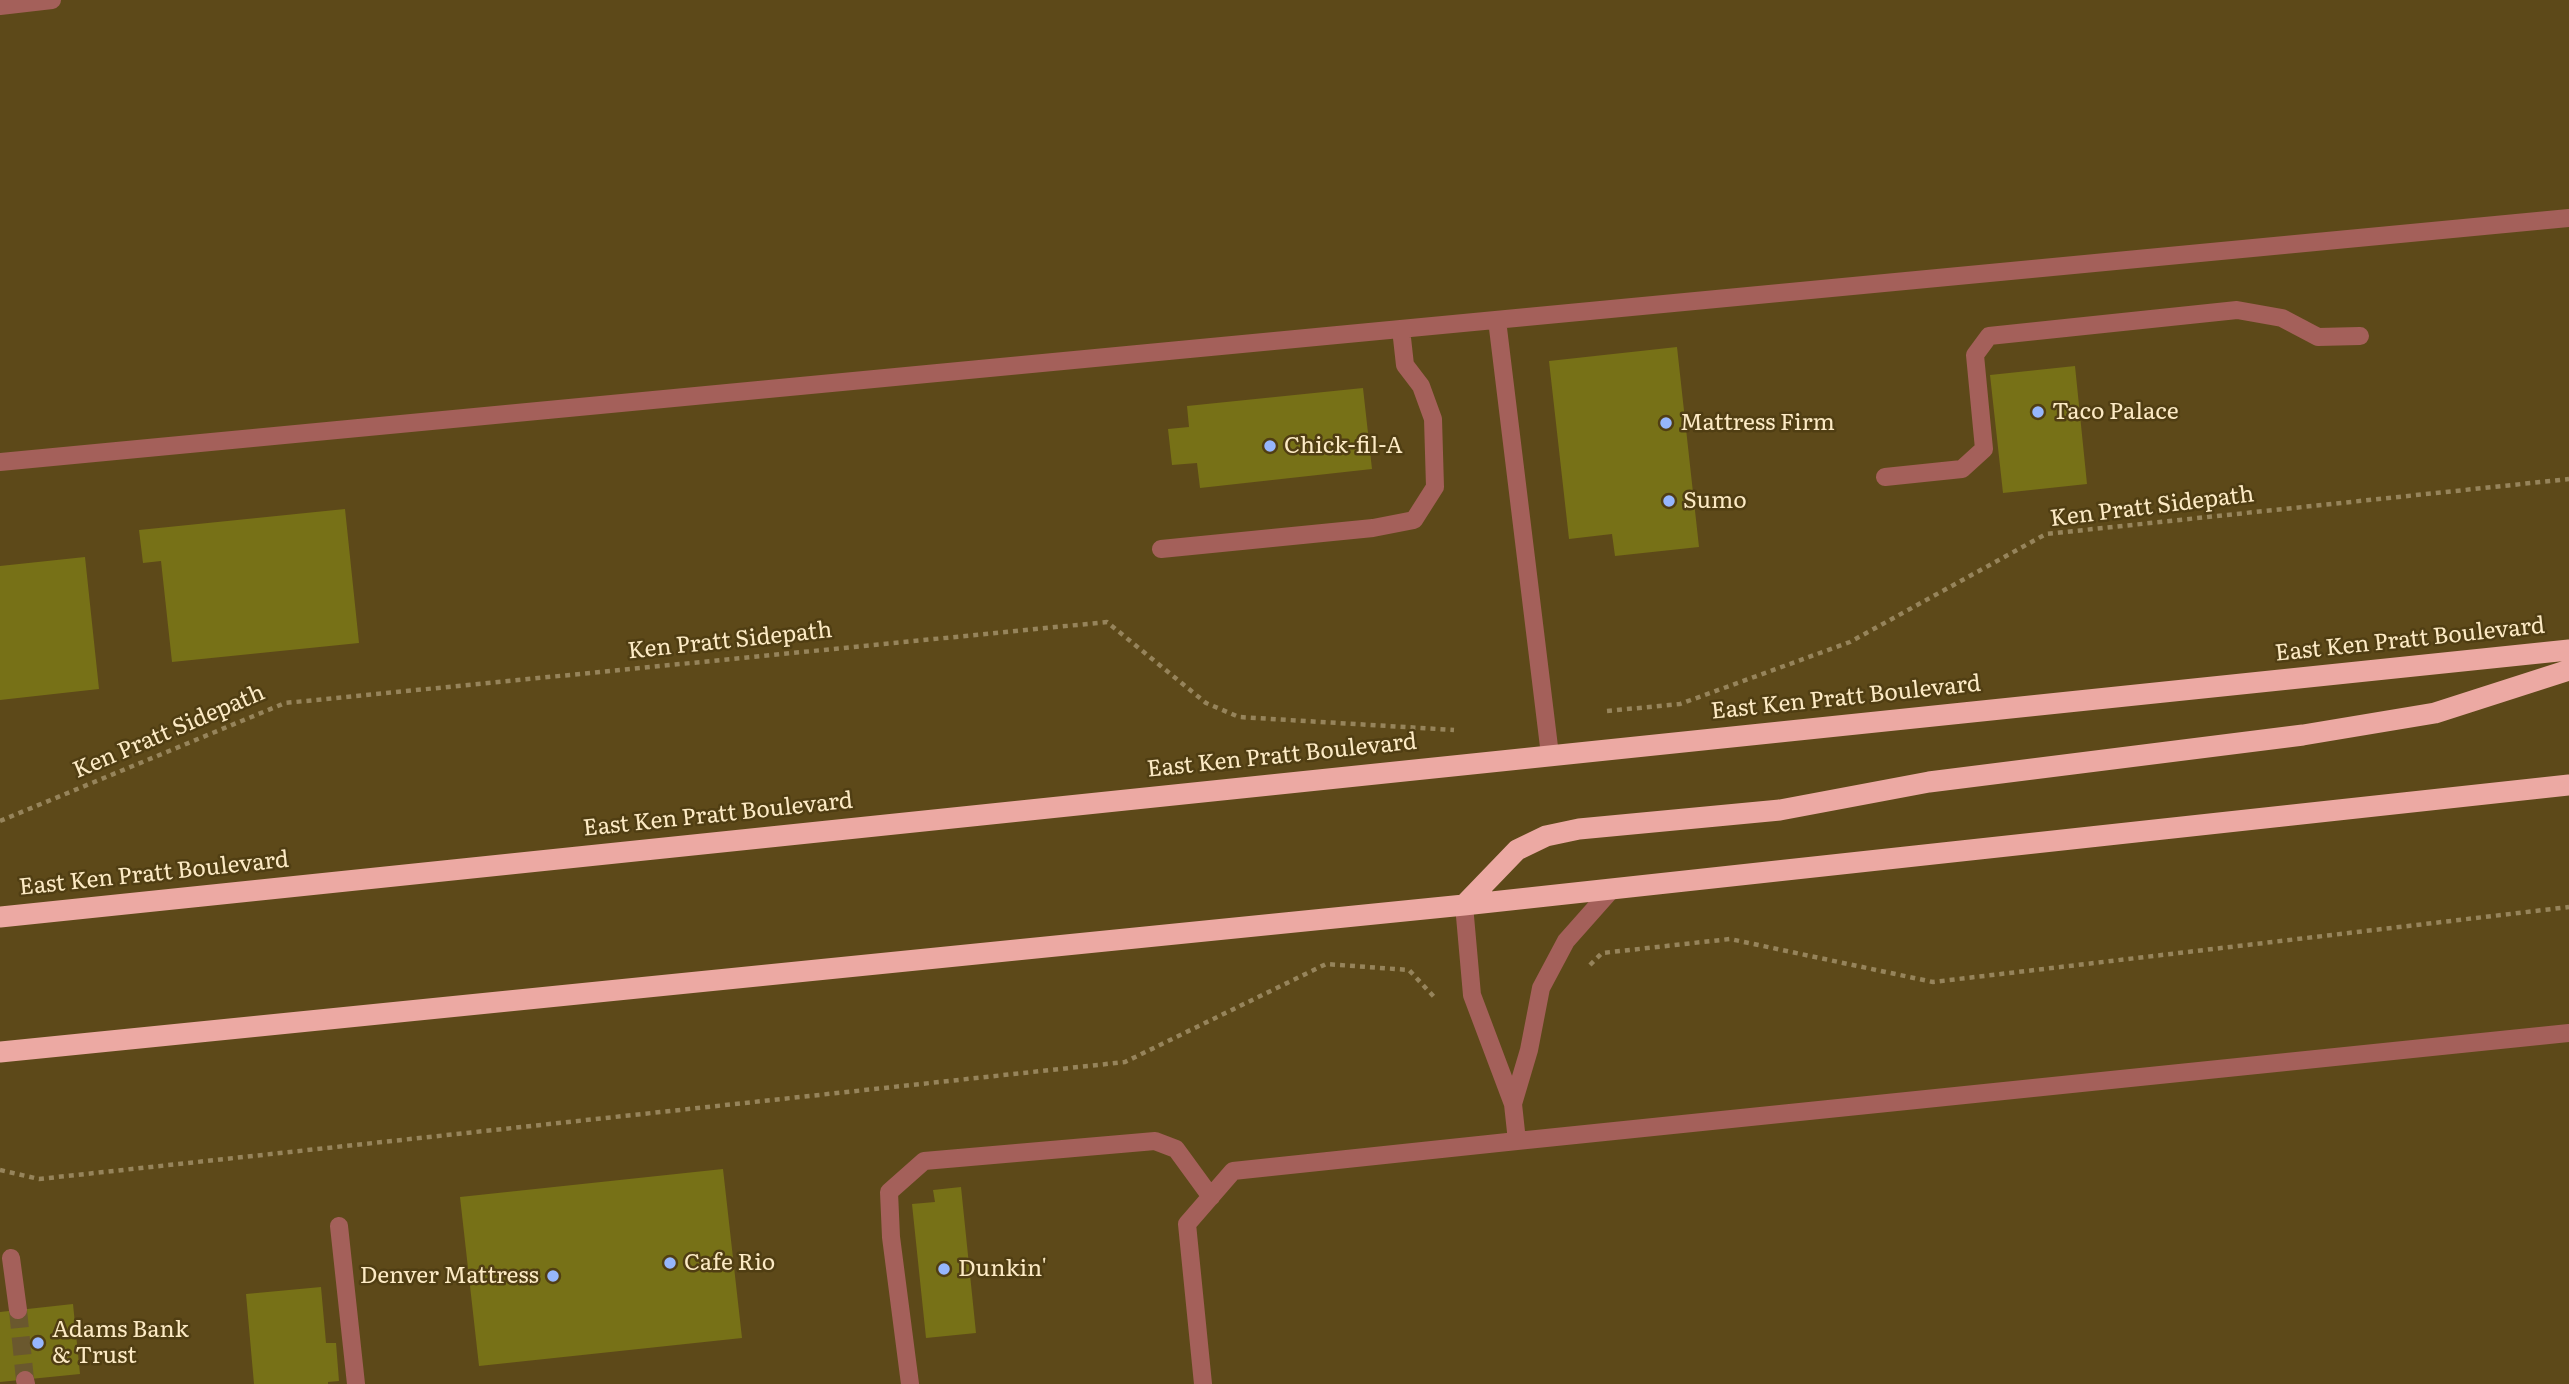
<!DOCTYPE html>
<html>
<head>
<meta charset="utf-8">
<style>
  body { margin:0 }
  canvas { display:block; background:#503e13 }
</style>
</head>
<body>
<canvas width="2569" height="1384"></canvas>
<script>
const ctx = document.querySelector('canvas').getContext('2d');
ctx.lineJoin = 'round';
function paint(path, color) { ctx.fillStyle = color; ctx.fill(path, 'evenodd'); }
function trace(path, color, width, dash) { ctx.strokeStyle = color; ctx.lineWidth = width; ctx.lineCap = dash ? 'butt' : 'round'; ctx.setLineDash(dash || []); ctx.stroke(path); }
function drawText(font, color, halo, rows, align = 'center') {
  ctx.font = font + ' Literata,serif'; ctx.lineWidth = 5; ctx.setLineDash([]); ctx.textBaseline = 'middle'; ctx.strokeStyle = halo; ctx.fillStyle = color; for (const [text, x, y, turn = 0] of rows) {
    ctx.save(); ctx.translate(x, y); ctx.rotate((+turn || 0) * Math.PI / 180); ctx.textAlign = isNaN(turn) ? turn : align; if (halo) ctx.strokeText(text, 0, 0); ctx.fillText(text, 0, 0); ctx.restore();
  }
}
const built = new Path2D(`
  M0 0H2569V1384H0Z`);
const building = new Path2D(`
  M1677 347 1699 547 1615 556 1612 534 1569 539 1549 361Z
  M2075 366 2087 484 2003 493 1990 375Z
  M1363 388 1372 469 1200 488 1197 463 1172 465 1168 429 1189 427 1187 406Z
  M345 509 359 643 172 662 161 561 143 563 139 530Z
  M85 557 99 689 0 700V566Z
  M723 1169 742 1338 479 1366 460 1197Z
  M961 1187 976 1333 926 1338 912 1204 935 1202 933 1190Z
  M321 1287 326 1343H336L339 1381 328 1382V1384H254L246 1294Z
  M73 1304 80 1374 0 1382V1312Z`);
const minorTunnel = new Path2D(`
  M18 1310 25 1380`);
const path = new Path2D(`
  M1607 711 1680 704 1850 642 2046 534 2569 479
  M0 821 285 703 1107 622 1206 703 1239 717 1454 730
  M1590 965 1602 953 1730 939 1933 982 2569 907
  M0 1170 39 1179 1125 1062 1326 964 1409 970 1436 999`);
const minor = new Path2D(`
  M0 6 52 0
  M1497 320 1550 755
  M0 462 2569 218
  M1885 477 1962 469 1984 449 1975 355 1989 336 2237 310 2282 318 2318 337 2360 336
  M1161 549 1373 528 1414 520 1435 487 1433 419 1421 386 1405 365 1401 329
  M1513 1104 1529 1050 1541 988 1566 941 1613 888
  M1517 1141 2569 1033
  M339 1226 356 1384
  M11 1258 18 1310
  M25 1380 26 1384
  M910 1384 891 1237 889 1192 924 1161 1155 1141 1176 1149 1211 1197
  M1203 1384 1187 1224 1233 1171 1517 1141 1513 1104 1472 995 1464 905`);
const highway = new Path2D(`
  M1464 905 1517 850 1546 836 1579 829 1780 810 1929 782 2303 735 2435 713 2569 670
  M0 917 2569 650
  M0 1052 1464 905 2569 785`);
const markers = [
  [2038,412,7,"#96b6fd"],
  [1666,423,7,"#96b6fd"],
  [1270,446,7,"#96b6fd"],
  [1669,501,7,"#96b6fd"],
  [670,1263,7,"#96b6fd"],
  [944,1269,7,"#96b6fd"],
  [553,1276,7,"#96b6fd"],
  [38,1343,7,"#96b6fd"]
];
const poiNames = [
  ["Taco Palace",2052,412],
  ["Mattress Firm",1680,423],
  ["Chick-fil-A",1284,446],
  ["Sumo",1683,501],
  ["Cafe Rio",684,1263],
  ["Dunkin'",958,1269],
  ["Denver Mattress",539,1276,"right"],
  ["Adams Bank",52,1330],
  ["& Trust",52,1356]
];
const streetNames = [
  ["Ken Pratt Sidepath",2152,507,-7],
  ["East Ken Pratt Boulevard",2410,640,-6],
  ["Ken Pratt Sidepath",730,641,-6],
  ["East Ken Pratt Boulevard",1846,698,-6],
  ["Ken Pratt Sidepath",169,732,-23],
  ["East Ken Pratt Boulevard",1282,756,-6],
  ["East Ken Pratt Boulevard",718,815,-6],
  ["East Ken Pratt Boulevard",154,874,-6]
];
paint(built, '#5d4919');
paint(building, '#777117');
trace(minorTunnel, '#6a582e', 18, [18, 9]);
trace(path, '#96845b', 4.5, [5, 5]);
trace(minor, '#a4605a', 18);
trace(highway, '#eca9a3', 21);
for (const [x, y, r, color] of markers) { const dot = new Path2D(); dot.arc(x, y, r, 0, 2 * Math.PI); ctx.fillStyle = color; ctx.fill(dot); trace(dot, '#503e13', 2.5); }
drawText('23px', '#fceac4', '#503e13', poiNames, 'left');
drawText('23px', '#fceac4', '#503e13', streetNames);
</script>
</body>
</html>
